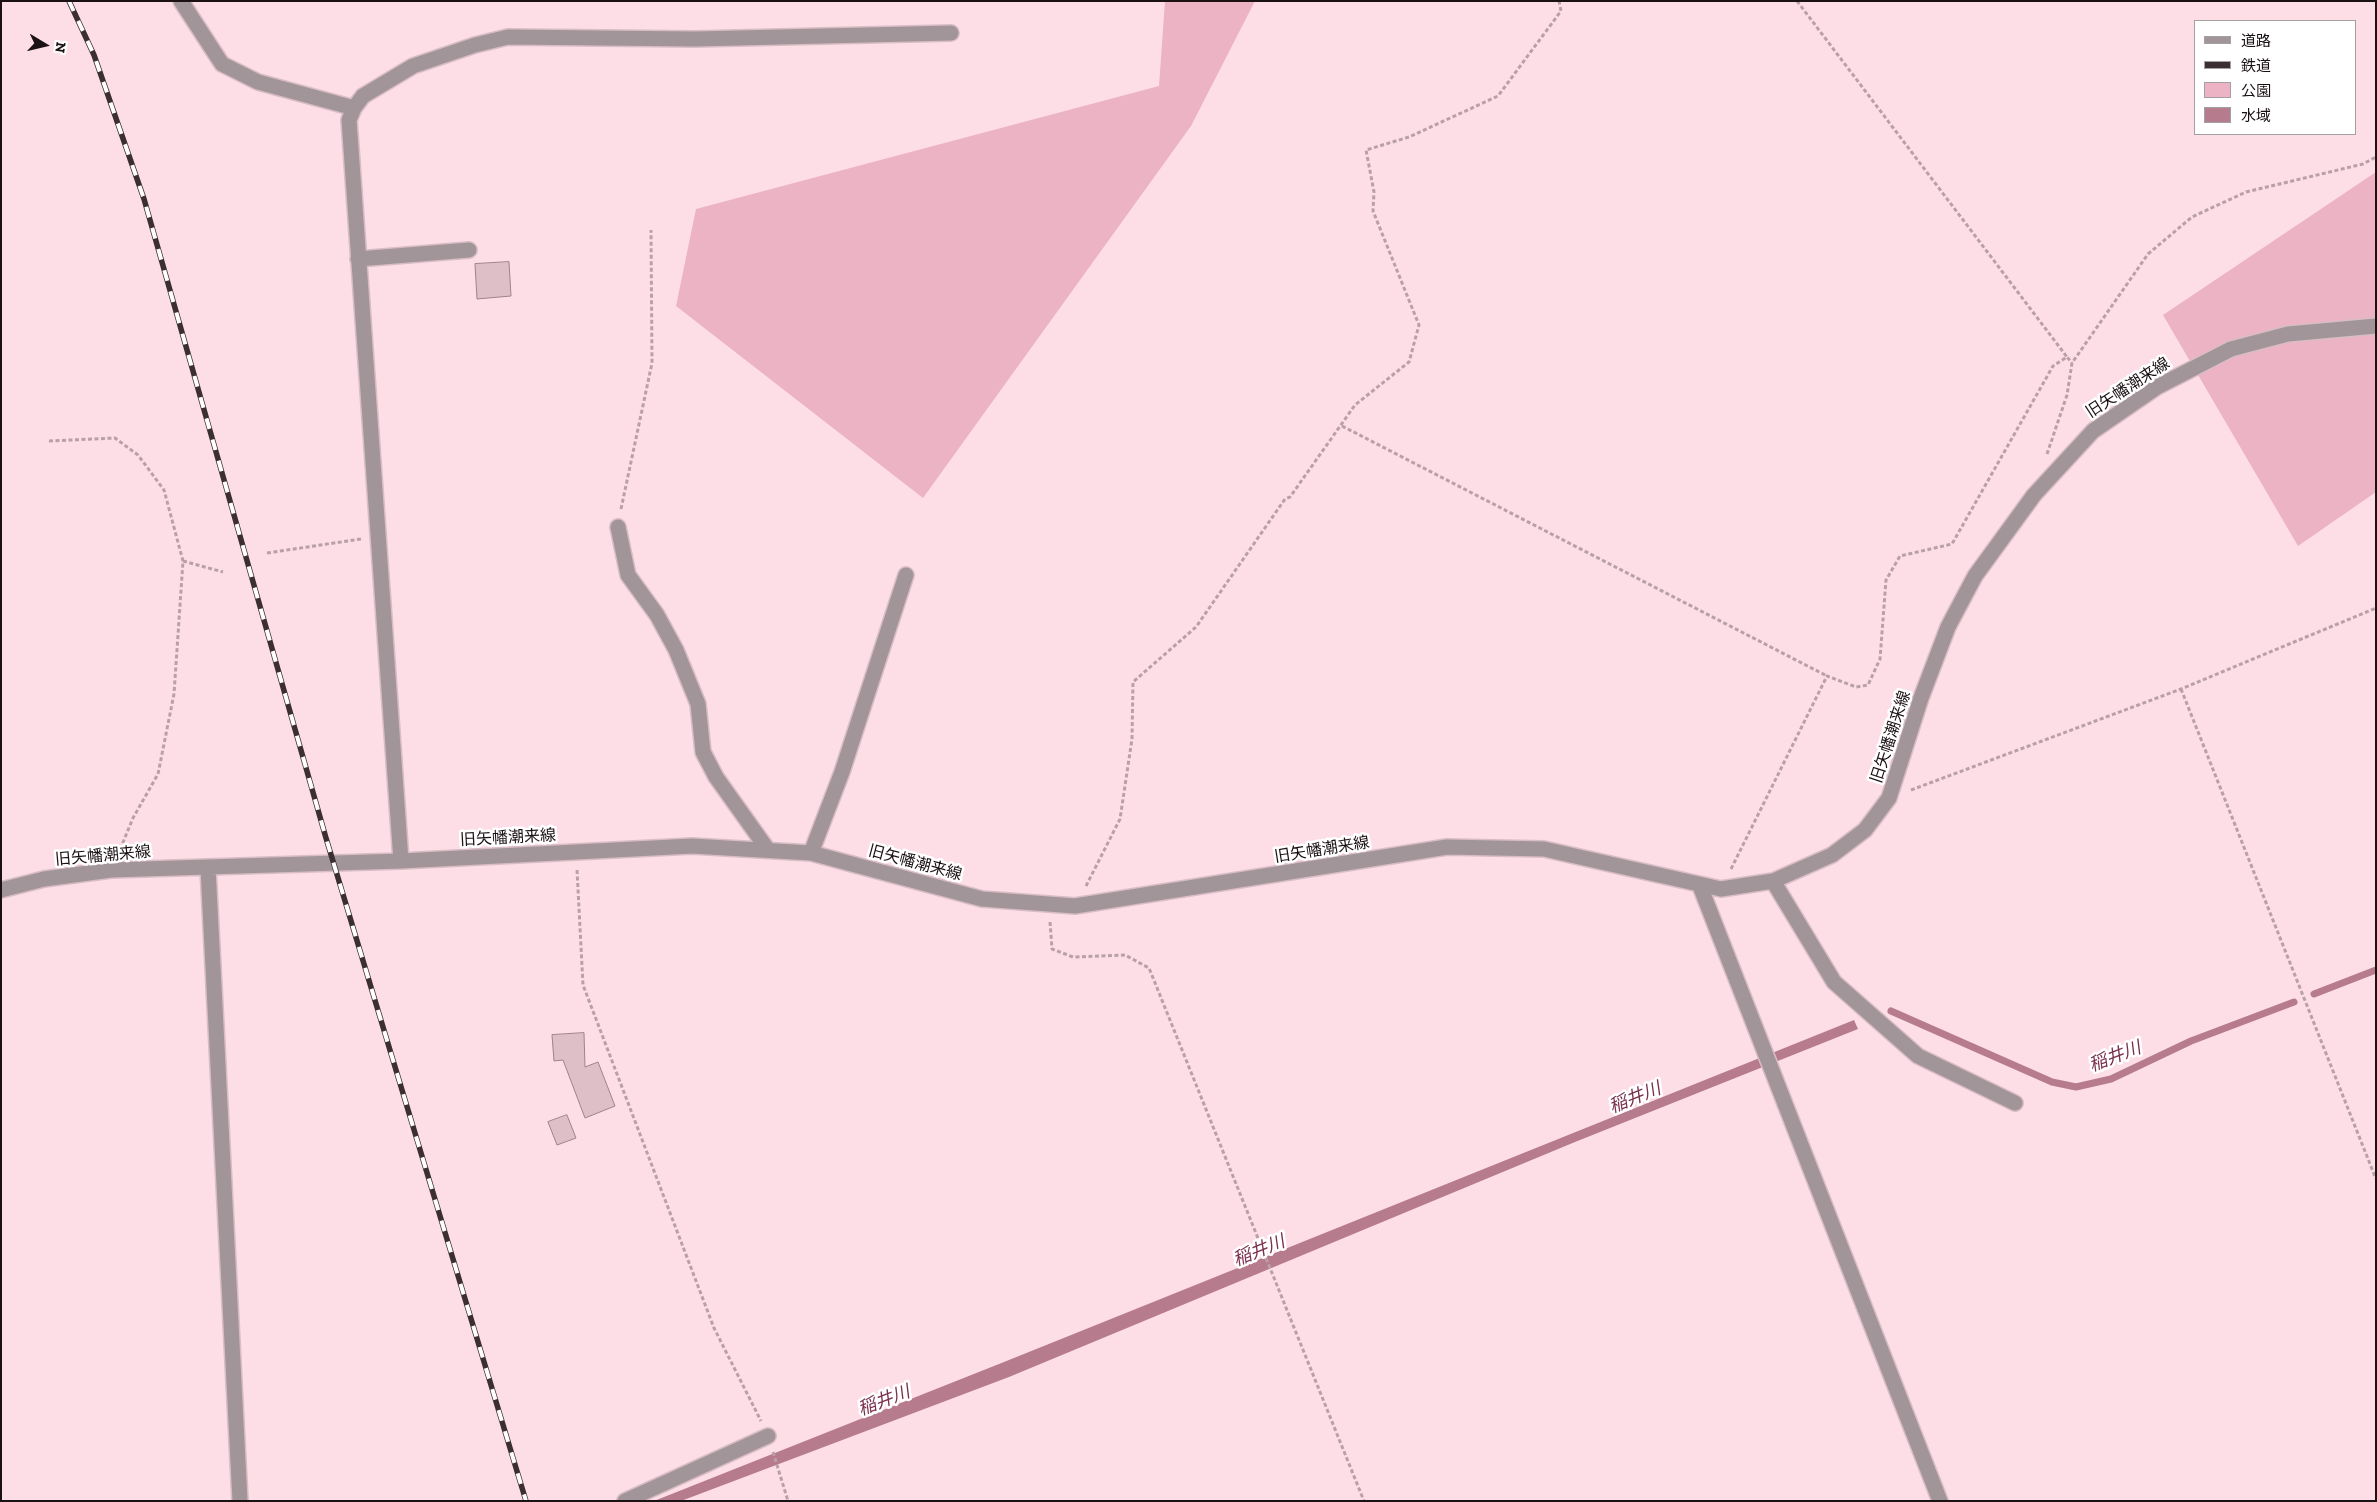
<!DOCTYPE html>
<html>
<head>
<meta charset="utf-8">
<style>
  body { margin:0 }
  #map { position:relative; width:2377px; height:1502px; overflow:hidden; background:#fddee7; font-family:"Zilla Slab","Noto Sans JP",serif }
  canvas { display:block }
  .frame { position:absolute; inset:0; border:2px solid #1b1114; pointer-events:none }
  .legend { position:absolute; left:2194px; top:20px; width:162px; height:115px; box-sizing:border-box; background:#fff; border:1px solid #a4a0a1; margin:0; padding:6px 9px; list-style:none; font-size:15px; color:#1b1114 }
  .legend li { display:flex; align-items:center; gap:10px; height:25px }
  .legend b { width:25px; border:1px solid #a4a0a1 }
  .north { position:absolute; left:20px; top:20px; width:50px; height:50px; -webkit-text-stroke:4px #fff; paint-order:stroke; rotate:99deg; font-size:14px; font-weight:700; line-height:20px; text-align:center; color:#1b1114 }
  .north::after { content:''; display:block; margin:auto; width:18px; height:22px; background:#1b1114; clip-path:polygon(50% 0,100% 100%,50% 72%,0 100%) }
</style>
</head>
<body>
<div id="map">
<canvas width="2377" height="1502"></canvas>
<div class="frame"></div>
<ul class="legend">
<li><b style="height:6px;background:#a29599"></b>道路</li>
<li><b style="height:6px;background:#3c2f33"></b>鉄道</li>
<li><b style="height:14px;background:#ecb3c4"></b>公園</li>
<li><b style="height:14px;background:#b77b8e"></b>水域</li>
</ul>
<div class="north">N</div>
</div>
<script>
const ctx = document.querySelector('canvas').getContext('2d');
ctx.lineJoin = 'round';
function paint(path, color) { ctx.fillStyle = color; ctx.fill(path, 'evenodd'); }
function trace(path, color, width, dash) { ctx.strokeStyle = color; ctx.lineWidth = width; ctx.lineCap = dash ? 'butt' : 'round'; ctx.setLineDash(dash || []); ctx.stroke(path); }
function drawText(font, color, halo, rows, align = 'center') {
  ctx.font = font + ' "Zilla Slab","Noto Sans JP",serif'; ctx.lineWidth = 5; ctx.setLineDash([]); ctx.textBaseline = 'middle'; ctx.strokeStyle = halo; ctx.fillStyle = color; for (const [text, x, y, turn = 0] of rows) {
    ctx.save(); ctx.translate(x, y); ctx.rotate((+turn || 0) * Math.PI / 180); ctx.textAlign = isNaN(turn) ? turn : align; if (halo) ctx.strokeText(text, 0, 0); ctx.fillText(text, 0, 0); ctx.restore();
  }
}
const green = new Path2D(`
  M1165 1H1255L1191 126 923 498 676 306 696 209 1159 86Z
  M2376 172V492L2298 546 2163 315Z`);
const water = new Path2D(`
  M1854 1020 1858 1029 1575 1142 1009 1377 681 1501H654L1004 1362Z`);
const stream = new Path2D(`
  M2314 994 2376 970
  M1891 1011 2052 1082 2076 1087 2111 1079 2191 1041 2294 1002`);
const building = new Path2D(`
  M509 262 511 296 477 299 475 264Z
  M584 1033 585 1067 598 1062 615 1106 585 1118 563 1060 554 1061 552 1035Z
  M567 1115 576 1138 557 1145 548 1122Z`);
const path = new Path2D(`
  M1797 1 2067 357
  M1342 426 1827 676
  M49 441 115 438 138 455 164 490 183 561 174 694 158 774 133 818 119 852
  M2047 454 2067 395 2072 363 2148 254 2192 217 2246 192 2363 164 2376 157
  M621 509 652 363 651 230
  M267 553 361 539
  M183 561 223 572
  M2181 689 2376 1179
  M1911 790 2181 689 2376 608
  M1731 869 1827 676 1856 687 1868 685 1880 659 1886 580 1900 556 1952 544 2053 366 2067 357 2072 363
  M577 870 583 985 714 1328 761 1421
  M1086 886 1120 819 1132 739 1133 682 1196 627 1285 499 1290 497 1355 405 1409 362 1419 325 1373 211 1374 192 1366 150 1409 137 1498 96 1561 11 1559 1
  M1050 922 1052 949 1073 957 1125 955 1149 968 1364 1501
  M773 1452 788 1501`);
const minor = new Path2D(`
  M181 1 222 64 258 82 354 108
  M358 259 469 250
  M618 527 628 575 657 615 676 650 698 704 703 752 716 777 768 850
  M811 853 842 772 906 575
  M401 861C382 614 364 367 349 120L354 108 363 96 413 66 475 45 508 37 695 39 951 33
  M208 868 240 1501
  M1773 881 1834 982 1918 1056 2015 1103
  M1700 886 1940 1501
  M1 890 44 879 111 870 401 861 692 846 811 853 982 899 1075 906 1447 847 1544 849 1721 889 1773 881 1832 855 1865 830 1889 798 1921 698 1948 627 1975 576 2034 495 2093 431 2157 387 2231 349 2288 334 2376 326
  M625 1501 768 1436`);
const rail = new Path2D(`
  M69 1 94 55 144 199 326 838 526 1501`);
const streetNames = [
  ["旧矢幡潮来線",2128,388,-33],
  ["旧矢幡潮来線",1891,737,-72],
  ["旧矢幡潮来線",508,838,-3],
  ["旧矢幡潮来線",1322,850,-9],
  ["旧矢幡潮来線",103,856,-5],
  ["旧矢幡潮来線",915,863,15]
];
const waterNames = [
  ["稲井川",2115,1057,-21],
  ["稲井川",1635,1098,-22],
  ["稲井川",1259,1251,-22],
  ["稲井川",884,1401,-21]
];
paint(green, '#ecb3c4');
paint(water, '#b77b8e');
trace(stream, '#b77b8e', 7);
paint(building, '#debfc8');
trace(building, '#9f828a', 1);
trace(minor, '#d9bdc5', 18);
trace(path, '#b9a0a8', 3, [4, 2.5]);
trace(minor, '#a29599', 15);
trace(rail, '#3c2f33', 5.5);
trace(rail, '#fff', 4, [11]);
drawText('16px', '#1b1114', '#fff', streetNames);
drawText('italic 18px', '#7a2f4c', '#fff', waterNames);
</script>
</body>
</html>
